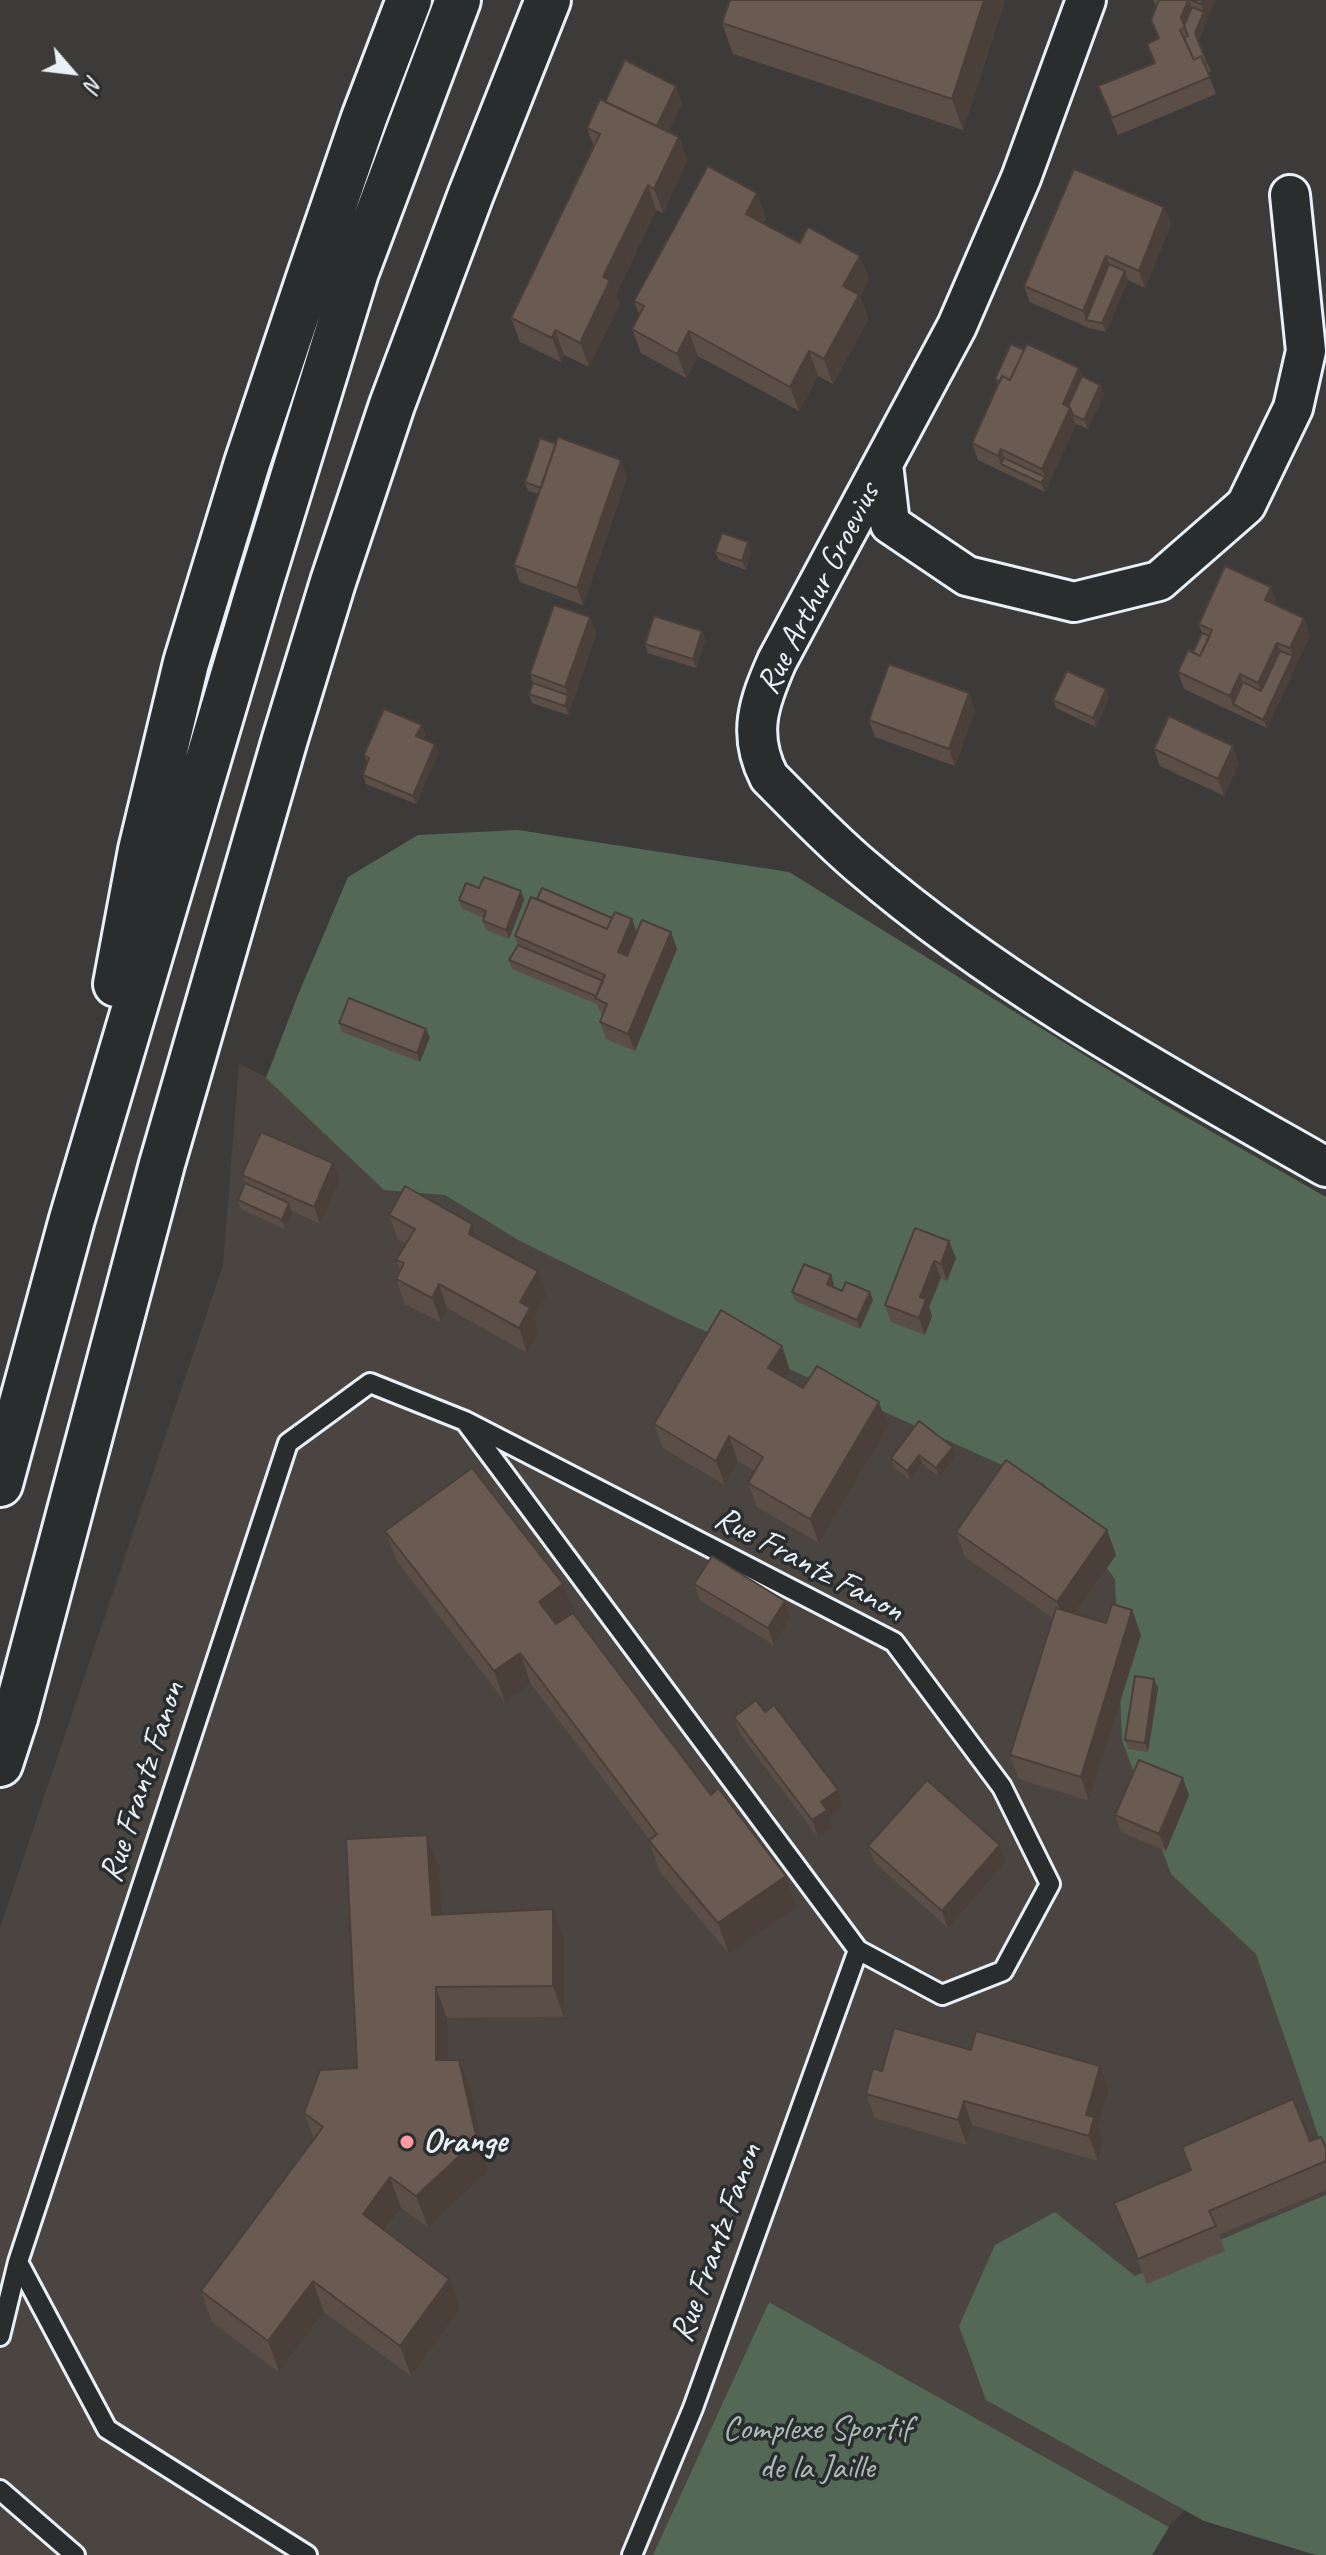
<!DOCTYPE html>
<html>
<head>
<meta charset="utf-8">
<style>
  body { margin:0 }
  #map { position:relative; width:1326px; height:2555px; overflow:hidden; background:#3d3b39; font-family:Caveat,sans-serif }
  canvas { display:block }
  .north { position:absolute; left:32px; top:32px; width:80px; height:80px; -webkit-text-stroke:6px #2a2d2e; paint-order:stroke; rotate:118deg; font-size:22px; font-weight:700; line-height:32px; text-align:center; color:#e8f1f8 }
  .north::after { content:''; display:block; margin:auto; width:28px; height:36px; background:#e8f1f8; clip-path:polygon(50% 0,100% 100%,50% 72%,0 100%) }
</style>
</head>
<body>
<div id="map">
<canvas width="1326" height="2555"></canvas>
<div class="north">N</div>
</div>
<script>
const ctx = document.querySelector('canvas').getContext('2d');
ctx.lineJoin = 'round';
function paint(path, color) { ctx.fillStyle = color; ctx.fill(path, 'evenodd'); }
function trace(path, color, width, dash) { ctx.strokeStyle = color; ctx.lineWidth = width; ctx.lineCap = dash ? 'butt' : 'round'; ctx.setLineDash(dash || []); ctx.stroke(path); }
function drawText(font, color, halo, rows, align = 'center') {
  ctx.font = font + ' Caveat,sans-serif'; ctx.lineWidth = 7; ctx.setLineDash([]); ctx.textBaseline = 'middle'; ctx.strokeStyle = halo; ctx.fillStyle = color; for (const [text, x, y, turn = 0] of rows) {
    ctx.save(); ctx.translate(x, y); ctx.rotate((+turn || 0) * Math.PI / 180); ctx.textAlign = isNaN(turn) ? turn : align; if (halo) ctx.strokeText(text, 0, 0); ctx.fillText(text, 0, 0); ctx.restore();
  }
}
const built = new Path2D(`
  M239 1064 1221 1536 1326 1838V2357L1169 2527 769 2302 653 2555H0V1928L223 1265Z`);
const green = new Path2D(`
  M518 830 789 872 1165 1105 1326 1197V2158L1256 1954 1171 1874 1122 1740 1115 1579 1044 1484 672 1316 520 1241 445 1195 384 1190 266 1078 298 995 348 877 418 835Z
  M1326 2195V2555H1316L1204 2521 986 2400 959 2326 995 2245 1055 2212 1135 2276Z
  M769 2302 1169 2527 1152 2555H653Z`);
const service = new Path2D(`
  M18 2262 107 2429 307 2555
  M0 2336 18 2262 288 1443 370 1383 465 1421 894 1642 1002 1787 1050 1884 1003 1971 942 1995 858 1950 465 1421
  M0 2490 75 2555
  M632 2555 693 2408 858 1950`);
const minor = new Path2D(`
  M1086 0 1021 178 957 326 777 661C759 702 747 734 769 777 799 807 829 839 861 866 1002 987 1166 1076 1326 1167
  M883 464 890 524 967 576 1074 602 1159 581 1246 505 1293 408 1306 351 1290 195`);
const trunk = new Path2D(`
  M116 984 141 850 186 663 247 463 308 281 364 118 409 0
  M0 1484 72 1219 259 588 356 272 458 0
  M0 1764 15 1718 162 1164 285 739 333 582 392 405 471 194 548 0`);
const wall = new Path2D(`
  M730 0H1005L963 130 733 54 722 23Z
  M1152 0H1215L1198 41 1211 71 1208 73 1216 94 1118 135 1098 86 1154 63 1147 44 1158 39 1151 20 1156 7 1154 1Z
  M605 102 682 103 668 132 679 137 687 161 663 213 656 210 616 294 619 304 589 367 564 355 561 362 520 342 511 318 594 147 587 128Z
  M1164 207 1171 224 1145 288 1128 280 1106 332 1089 328 1030 302 1024 286Z
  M766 217 763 223 800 243 860 256 869 280 860 296 868 319 833 384 818 376 799 411 698 356 686 378 641 353 632 329 639 314 634 301Z
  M1082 376 1100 385 1104 394 1088 429 1076 424 1045 492 978 460 972 443 998 386 995 379Z
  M627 477 583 605 520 582 514 565 538 494 528 491 525 482Z
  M751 551 746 570 719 560 715 552Z
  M1277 604 1276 605 1310 635 1267 728 1184 689 1178 672 1193 652 1202 633 1199 624Z
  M590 617 596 634 568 715 532 703 529 694 533 683 530 674Z
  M702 631 705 640 696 668 648 653 645 644Z
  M1106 689 1109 698 1096 727 1056 708 1053 700Z
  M975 710 955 766 875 737 869 720Z
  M422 725 425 734 423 739 438 753 416 804 366 784 363 775 367 763 364 755Z
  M1154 749 1239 763 1224 796 1160 766Z
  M479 888 521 891 524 900 509 939 486 930 483 921 484 918 462 909 459 900Z
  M537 899 612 918 632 919 637 933 677 949 635 1051 606 1039 600 1022 602 1016 597 1004 512 969 509 960 518 945 515 936Z
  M339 1023 430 1037 420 1062 342 1032Z
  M333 1163 340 1180 320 1224 292 1211 285 1229 241 1209 238 1200 245 1183 242 1175Z
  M389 1215 472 1224 478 1239 547 1295 534 1317 539 1332 527 1353 447 1308 441 1322 405 1304 396 1279 400 1271 396 1260 406 1244 398 1240Z
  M915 1228 956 1258 947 1281 941 1278 929 1307 932 1316 925 1335 891 1322 885 1305Z
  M834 1284 833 1287 842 1291 870 1292 873 1300 860 1329 795 1301 792 1292Z
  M782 1346 790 1371 786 1378 803 1388 888 1427 819 1543 757 1507 748 1483 755 1471 738 1461 725 1485 663 1448 654 1424Z
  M919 1421 956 1456 939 1477 922 1463 910 1480 894 1467 891 1458Z
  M1107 1530 1116 1555 1075 1614 1106 1623 1132 1610 1141 1635 1089 1801 1019 1779 1010 1755 1053 1618 965 1557 956 1532Z
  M385 1531 575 1614 574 1615 711 1795 786 1876 797 1907 729 1954 660 1872 649 1841 650 1840 531 1684 505 1702 397 1561Z
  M694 1584 785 1601 791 1618 774 1645 701 1601Z
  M1154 1679 1158 1688 1148 1752 1128 1749 1125 1740Z
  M765 1712 838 1790 844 1807 829 1818 833 1827 818 1837 740 1734 734 1717Z
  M1189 1795 1166 1851 1121 1832 1115 1815Z
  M427 1835 439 1865 441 1915 564 1940V2017L447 2018V2060H459L471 2091 488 2171 428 2227 401 2208 385 2231 460 2309 411 2376 324 2312 279 2372 212 2322 201 2291 314 2139 304 2113 357 2068Z
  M1000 1845 1006 1862 948 1928 875 1863 868 1846Z
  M882 2071 1109 2091 1098 2127 1103 2141 1098 2161 972 2125 967 2145 875 2118 866 2094Z
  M1310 2141 1326 2148V2190L1219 2235 1225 2251 1147 2284 1114 2203 1190 2171 1182 2147Z`);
const shadedWall = new Path2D(`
  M984 0H1005L963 130 952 99Z
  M1189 0 1195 16 1188 34 1181 18Z
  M1202 0H1215L1207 21 1201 4Z
  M1204 12 1207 21 1198 42 1195 33Z
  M676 86 682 103 661 149 654 132Z
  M679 137 687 161 663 213 654 189Z
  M648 185 656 210 616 294 619 304 589 367 580 343 603 277Z
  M757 193 766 217 755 238 746 214Z
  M1164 207 1171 224 1145 288 1139 271Z
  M860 256 869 280 860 296 868 319 833 384 824 359 843 286Z
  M1106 256 1113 273 1086 320 1083 311Z
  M1125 271 1128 280 1106 332 1102 323Z
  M555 330 564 355 561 362 552 338Z
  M689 331 698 356 686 378 677 354Z
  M809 351 818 376 799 411 790 387Z
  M1079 368 1085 385 1072 413 1076 425 1045 492 1041 483 1045 477 1042 469 1063 404Z
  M1100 385 1104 394 1088 429 1084 420Z
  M1001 449 1007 466 1001 464 1005 473 998 456Z
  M621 460 627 477 583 605 577 588Z
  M748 542 751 551 746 570 742 561Z
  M1271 587 1277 604 1271 617 1265 600Z
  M590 617 596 634 568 715 565 706 568 695 565 687Z
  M1304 618 1310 635 1267 728 1263 720 1293 656 1290 648Z
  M702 631 705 640 696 668 693 659Z
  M1277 643 1283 660 1265 700 1258 683Z
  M1240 674 1246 691 1233 704 1230 696Z
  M1106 689 1109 698 1096 727 1093 718Z
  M969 693 975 710 955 766 949 749Z
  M422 725 425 734 420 745 416 736Z
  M435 744 438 753 416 804 413 796Z
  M1233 746 1239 763 1224 796 1218 779Z
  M521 891 524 900 509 939 506 930Z
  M632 919 638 936 624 969 618 952Z
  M671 932 677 949 635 1051 628 1034Z
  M426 1029 430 1037 420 1062 417 1053Z
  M333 1163 340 1180 320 1224 314 1207Z
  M289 1203 292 1212 285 1229 282 1220Z
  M472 1224 481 1248 469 1234Z
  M949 1241 956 1258 947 1281 941 1264Z
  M934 1261 941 1278 929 1307 932 1316 925 1335 919 1318 920 1297Z
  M538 1271 547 1295 534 1317 539 1332 527 1353 519 1328 520 1302Z
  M831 1275 834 1284 830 1293 827 1284Z
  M439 1284 447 1308 441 1322 432 1298Z
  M870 1292 873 1300 860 1329 857 1320Z
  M782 1346 790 1371 777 1392 768 1368Z
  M879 1402 888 1427 819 1543 810 1519Z
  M729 1436 738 1461 725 1485 716 1461Z
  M953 1447 956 1456 939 1477 936 1468Z
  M919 1455 922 1463 910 1480 907 1471Z
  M1107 1530 1116 1555 1066 1626 1057 1602Z
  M563 1584 575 1614 550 1632 539 1602Z
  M785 1601 791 1618 774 1645 768 1628Z
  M1132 1610 1141 1635 1089 1801 1081 1777Z
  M520 1653 531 1684 505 1702 494 1671Z
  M1154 1679 1158 1688 1148 1752 1145 1743Z
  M1183 1778 1189 1795 1166 1851 1159 1834Z
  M838 1790 844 1807 829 1818 833 1827 818 1837 812 1820 821 1802Z
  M427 1835 439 1865 443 1946 432 1915Z
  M1000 1845 1006 1862 948 1928 942 1911Z
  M786 1876 797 1907 729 1954 718 1923Z
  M553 1909 564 1940V2017L553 1986Z
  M436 1987 447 2018V2091L436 2060Z
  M459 2060 471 2091 488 2171 428 2227 416 2196Z
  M1100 2066 1109 2091 1098 2127 1103 2141 1098 2161 1089 2136 1086 2115Z
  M964 2101 972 2125 967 2145 958 2120Z
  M390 2177 401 2208 374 2245 363 2214Z
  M449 2279 460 2309 411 2376 400 2346Z
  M313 2281 324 2312 279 2372 268 2341Z`);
const building = new Path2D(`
  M730 0H984L952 99 722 23Z
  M1159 0H1188L1181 18 1185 27 1180 30 1194 60 1201 56 1210 77 1112 118 1098 86 1155 63 1147 44 1159 38 1151 20Z
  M1191 0H1202L1201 4Z
  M1192 7 1204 12 1195 33 1207 63 1204 64 1201 56 1194 60 1184 38 1188 36 1184 26Z
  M625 60 676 86 657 126 605 102Z
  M600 99 679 137 654 189 648 185 603 277 610 280 580 343 555 330 552 338 511 318 600 134 587 128Z
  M708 166 757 193 746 214 800 243 808 227 860 256 843 286 859 295 824 359 809 351 790 387 689 331 677 354 632 329 644 306 634 301Z
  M1074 169 1164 207 1139 271 1106 256 1083 311 1024 286Z
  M1109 264 1125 271 1102 323 1086 320Z
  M1011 344 1024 350 1010 380 1002 376 1000 382 995 379Z
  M1027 344 1079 368 1063 404 1070 408 1042 469 1001 449 998 456 972 443 1002 376 1010 380Z
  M1082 376 1100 385 1084 420 1073 415 1070 408 1068 407Z
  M558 437 621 460 577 588 514 565Z
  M540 438 556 444 541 488 525 482Z
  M1004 458 1045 477 1041 483 1001 464Z
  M722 533 748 542 742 561 715 552Z
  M1225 566 1271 587 1265 600 1304 618 1290 648 1277 643 1258 683 1240 674 1230 696 1178 672 1188 650 1200 656 1212 630 1199 624Z
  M554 605 590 617 565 687 530 674Z
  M654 616 702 631 693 659 645 644Z
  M1202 633 1210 636 1200 656 1193 652Z
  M1280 651 1293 656 1263 720 1233 704 1243 682 1261 691Z
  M889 664 969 693 949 749 869 720Z
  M1067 671 1106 689 1093 718 1053 700Z
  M533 683 568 695 565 706 529 694Z
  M384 709 422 725 416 736 435 744 413 796 363 775 369 758 364 755Z
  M1169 716 1233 746 1218 779 1154 749Z
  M484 877 521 891 506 930 483 921 486 911 459 900 466 883 479 888Z
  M542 888 612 918 607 929 537 899Z
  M531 897 607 929 615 912 632 919 618 952 627 956 642 920 671 932 628 1034 600 1022 607 1004 595 998 605 975 515 936Z
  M518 945 603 981 596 996 509 960Z
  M349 998 426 1029 417 1053 339 1023Z
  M261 1132 333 1163 314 1207 242 1175Z
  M245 1183 289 1203 282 1220 238 1200Z
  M405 1186 472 1224 469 1234 538 1271 520 1302 530 1308 519 1328 439 1284 432 1298 396 1279 404 1263 396 1260 415 1229 389 1215Z
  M915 1228 949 1241 941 1264 934 1261 920 1297 926 1299 919 1318 885 1305Z
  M804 1264 831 1275 827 1284 842 1291 846 1282 870 1292 857 1320 792 1292Z
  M721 1310 782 1346 768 1368 803 1388 817 1366 879 1402 810 1519 748 1483 763 1457 729 1436 716 1461 654 1424Z
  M919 1421 953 1447 936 1468 919 1455 907 1471 891 1458Z
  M1006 1460 1107 1530 1057 1602 956 1532Z
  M472 1468 563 1584 539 1602 556 1624 573 1613 711 1795 718 1788 786 1876 718 1923 649 1841 657 1834 520 1653 494 1671 385 1531Z
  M712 1556 785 1601 768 1628 694 1584Z
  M1112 1604 1132 1610 1081 1777 1010 1755 1056 1608 1106 1623Z
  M1135 1676 1154 1679 1145 1743 1125 1740Z
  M756 1700 765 1712 774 1705 838 1790 821 1802 827 1810 812 1820 734 1717Z
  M1139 1760 1183 1778 1159 1834 1115 1815Z
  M927 1780 1000 1845 942 1911 868 1846Z
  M427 1835 432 1915 553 1909V1986L436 1987V2060H459L477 2140 416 2196 390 2177 363 2214 449 2279 400 2346 313 2281 268 2341 201 2291 323 2127 304 2113 320 2070 357 2068 346 1839Z
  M894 2028 971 2050 976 2031 1100 2066 1086 2115 1094 2117 1089 2136 964 2101 958 2120 866 2094 873 2068 882 2071Z
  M1293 2099 1310 2141 1321 2137 1326 2148V2161L1209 2211 1216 2226 1138 2259 1114 2203 1191 2170 1182 2147Z`);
const markers = [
  [407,2142,8,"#ff9aa2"]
];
const streetNames = [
  ["Rue Arthur Groevius",819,589,-63],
  ["Rue Frantz Fanon",809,1565,28],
  ["Rue Frantz Fanon",143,1782,-72],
  ["Rue Frantz Fanon",717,2243,-70]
];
const poiNames = [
  ["Orange",423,2142]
];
const parkNames = [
  ["Complexe Sportif",817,2430],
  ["de la Jaille",817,2469]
];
paint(built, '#4a4540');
paint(green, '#536955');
trace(service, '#e8f1f8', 24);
trace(minor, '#e8f1f8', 44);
trace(trunk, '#e8f1f8', 50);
trace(service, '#2a2d2e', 18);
trace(minor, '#2a2d2e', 38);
trace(trunk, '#2a2d2e', 44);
paint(wall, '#5b4e47');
paint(shadedWall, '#4a4039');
paint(building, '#6a5b52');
trace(building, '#4a4039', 2);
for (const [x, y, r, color] of markers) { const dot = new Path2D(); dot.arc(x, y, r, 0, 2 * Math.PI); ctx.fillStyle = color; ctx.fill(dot); trace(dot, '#2a2d2e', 3); }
drawText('34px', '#e8f1f8', '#2a2d2e', streetNames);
drawText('bold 34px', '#e8f1f8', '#2a2d2e', poiNames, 'left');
drawText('34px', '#acbbb7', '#2a2d2e', parkNames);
</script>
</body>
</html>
